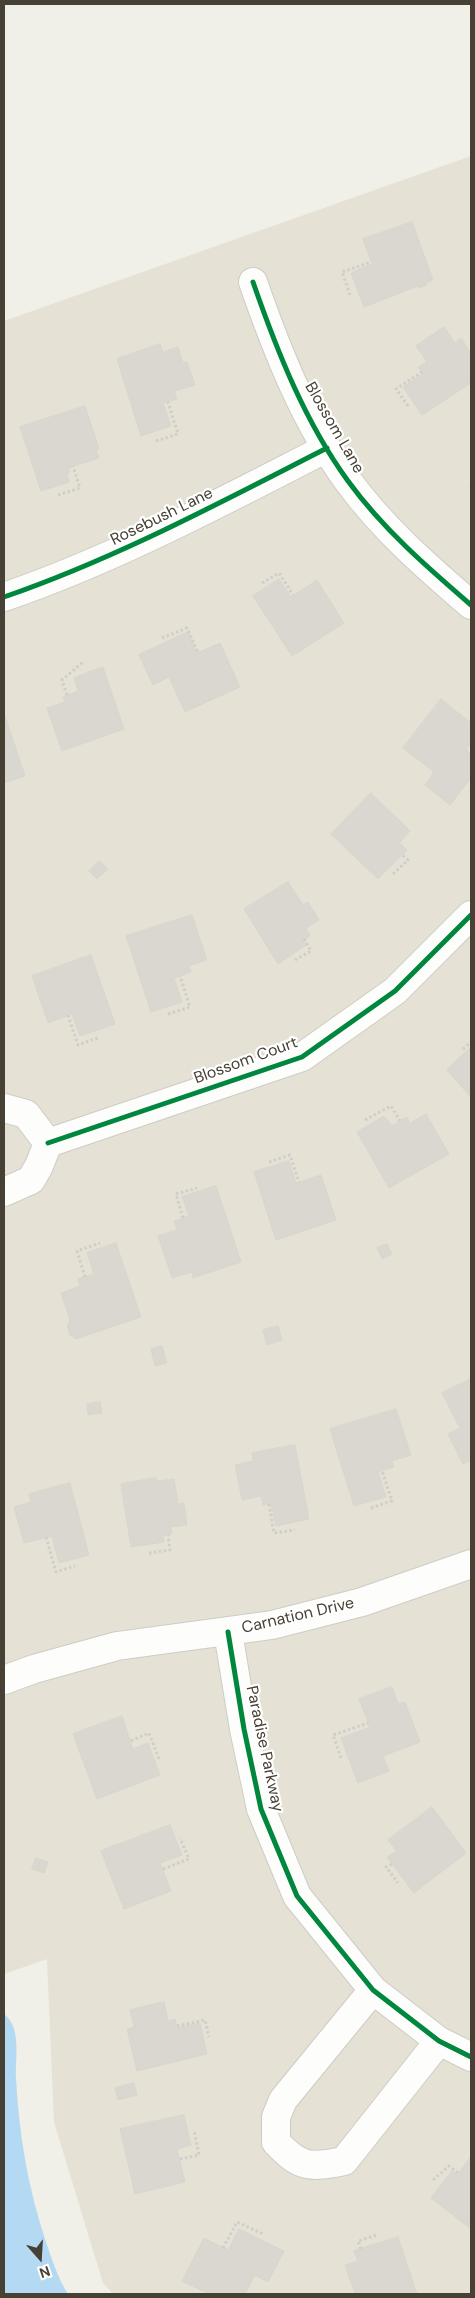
<!DOCTYPE html>
<html>
<head>
<meta charset="utf-8">
<style>
  body { margin:0 }
  #map { position:relative; width:475px; height:2298px; overflow:hidden; background:#f0efe8; font-family:"DM Sans",sans-serif }
  canvas { display:block }
  .frame { position:absolute; inset:0; border:5px solid #474034; pointer-events:none }
  .north { position:absolute; left:15px; top:2233px; width:50px; height:50px; -webkit-text-stroke:4px #fff; paint-order:stroke; rotate:161deg; font-size:14px; font-weight:700; line-height:20px; text-align:center; color:#474034 }
  .north::after { content:''; display:block; margin:auto; width:18px; height:22px; background:#474034; clip-path:polygon(50% 0,100% 100%,50% 72%,0 100%) }
</style>
</head>
<body>
<div id="map">
<canvas width="475" height="2298"></canvas>
<div class="frame"></div>
<div class="north">N</div>
</div>
<script>
const ctx = document.querySelector('canvas').getContext('2d');
ctx.lineJoin = 'round';
function paint(path, color) { ctx.fillStyle = color; ctx.fill(path, 'evenodd'); }
function trace(path, color, width, dash) { ctx.strokeStyle = color; ctx.lineWidth = width; ctx.lineCap = dash ? 'butt' : 'round'; ctx.setLineDash(dash || []); ctx.stroke(path); }
function drawText(font, color, halo, rows, align = 'center') {
  ctx.font = font + ' "DM Sans",sans-serif'; ctx.lineWidth = 4.5; ctx.setLineDash([]); ctx.textBaseline = 'middle'; ctx.strokeStyle = halo; ctx.fillStyle = color; for (const [text, x, y, turn = 0] of rows) {
    ctx.save(); ctx.translate(x, y); ctx.rotate((+turn || 0) * Math.PI / 180); ctx.textAlign = isNaN(turn) ? turn : align; if (halo) ctx.strokeText(text, 0, 0); ctx.fillText(text, 0, 0); ctx.restore();
  }
}
const residential = new Path2D(`
  M471 156V2294H113L103 2283 54 2122 47 1959 4 1974V321Z`);
const water = new Path2D(`
  M4 2014C22 2028 15 2058 16 2078 19 2135 28 2188 46 2242 52 2259 58 2279 68 2294H4Z`);
const building = new Path2D(`
  M412 222 433 280 426 283 427 285 419 288 418 286 364 307 351 273 372 264 363 239Z
  M444 327 455 343 461 338 471 353V383L422 415 403 387 423 374 418 367 427 362 416 346Z
  M160 344 163 352 178 347 183 363 187 362 195 385 174 391 177 399 163 403 171 426 141 436 117 359Z
  M85 406 99 449 96 450 99 458 68 468 70 472 67 473 69 482 41 491 20 427Z
  M279 579 291 597 317 580 344 623 292 656 253 596Z
  M188 632 197 653 220 643 240 687 185 712 169 677 153 685 139 655Z
  M103 667 124 729 62 751 47 708 65 702 63 697 78 691 74 678Z
  M441 699 471 723V743L466 750 471 754V778L450 805 425 785 434 772 403 748Z
  M4 713 25 776 4 783Z
  M371 793 410 831 399 843 407 850 378 879 331 834Z
  M100 861 108 869 97 879 89 871Z
  M288 882 303 905 308 902 319 920 306 928 310 936 302 940 306 945 278 964 244 909Z
  M192 915 207 960 189 966 191 972 174 978 182 1002 151 1012 126 936Z
  M91 955 115 1024 80 1036 72 1014 48 1023 32 976Z
  M471 1047V1095L470 1096 447 1070Z
  M426 1114 449 1154 389 1188 357 1132 384 1116 392 1126 407 1117 410 1123Z
  M289 1161 296 1183 321 1175 336 1220 276 1240 254 1172Z
  M216 1186 241 1262 193 1278 192 1272 172 1278 158 1236 177 1230 174 1221 189 1216 182 1197Z
  M116 1243 141 1317 76 1339 70 1335 67 1326 70 1320 61 1293 80 1286 78 1279 94 1274 87 1253Z
  M387 1244 392 1254 382 1259 377 1248Z
  M278 1326 282 1340 267 1345 263 1330Z
  M162 1346 167 1363 155 1366 151 1349Z
  M471 1379V1460L463 1464 448 1434 460 1428 442 1393Z
  M100 1402 102 1413 88 1415 87 1404Z
  M396 1409 411 1455 392 1461 394 1467 378 1472 386 1497 354 1506 330 1429Z
  M295 1445 309 1519 276 1526 271 1503 263 1505 261 1496 242 1500 235 1465 253 1461 252 1453Z
  M156 1478 157 1481 174 1479 178 1504 184 1503 187 1525 171 1527 172 1534 163 1535 164 1542 131 1547 121 1484Z
  M70 1483 89 1555 59 1563 52 1536 24 1543 14 1507 31 1502 29 1494Z
  M392 1687 398 1704 405 1702 420 1742 383 1756 389 1771 358 1783 341 1738 370 1727 359 1699Z
  M122 1716 133 1749 148 1743 160 1775 97 1799 73 1734Z
  M432 1807 466 1853 414 1893 387 1857 397 1851 388 1840Z
  M170 1825 182 1855 160 1863 171 1891 124 1909 101 1851Z
  M36 1858 48 1862 44 1873 32 1869Z
  M164 2002 168 2021 175 2019 177 2028 200 2023 207 2054 137 2071 127 2029 134 2027 130 2010Z
  M134 2083 137 2095 118 2100 115 2088Z
  M184 2115 191 2145 177 2149 185 2182 135 2194 120 2129Z
  M471 2157V2229L431 2198 452 2171 457 2175Z
  M239 2229 284 2251 268 2282 255 2275 245 2294H209L182 2281 204 2238 228 2250Z
  M398 2237 417 2294H355L345 2265 358 2261 354 2251Z`);
const path = new Path2D(`
  M350 295 342 272 371 262
  M408 406 396 389 422 372
  M156 441 178 434 168 402
  M471 486V488
  M58 495 80 488 73 466
  M262 583 279 573 293 595
  M162 638 187 628 198 653
  M67 695 62 680 83 662
  M471 791V790
  M393 874 408 860 402 855
  M295 960 311 951 304 939
  M168 1014 190 1007 180 976
  M68 1015 78 1045 100 1037
  M463 1049 471 1042
  M365 1120 391 1106 400 1121
  M269 1162 290 1155 299 1182
  M183 1218 176 1194 197 1188
  M85 1277 77 1251 100 1243
  M269 1504 274 1533 295 1530
  M371 1508 392 1501 382 1471
  M46 1537 56 1572 75 1566
  M149 1553 170 1550 168 1535
  M131 1741 149 1733 159 1759
  M341 1758 333 1735 368 1723
  M392 1864 386 1867 398 1883
  M163 1869 189 1859 180 1838
  M177 2026 205 2020 209 2037
  M180 2159 199 2155 194 2130
  M433 2180 449 2166 458 2173
  M223 2248 237 2222 263 2234
  M361 2249 358 2241 377 2235`);
const street = new Path2D(`
  M253 282C277 351 305 422 348 481 383 529 427 567 471 605
  M4 597C117 558 221 502 327 448
  M4 1108 26 1114 48 1143
  M48 1143 302 1057 395 991 471 915
  M4 1192 31 1180 39 1166 48 1143
  M228 1632 244 1729 261 1809 297 1896 373 1990 439 2041 471 2057
  M4 1680 34 1669 117 1646 272 1625 362 1602 471 1564
  M373 1990 283 2100 276 2117V2142C300 2168 310 2168 344 2161L439 2041`);
const cycleway = new Path2D(`
  M253 282C277 351 305 422 348 481 383 529 427 567 471 605
  M4 597C117 558 221 502 327 448
  M48 1143 302 1057 395 991 471 915
  M228 1632 244 1729 261 1809 297 1896 373 1990 439 2041 471 2057`);
const streetNames = [
  ["Blossom Lane",334,428,60],
  ["Rosebush Lane",162,517,-26],
  ["Blossom Court",246,1061,-20],
  ["Carnation Drive",298,1616,-13],
  ["Paradise Parkway",264,1749,78]
];
paint(residential, '#e5e1d5');
paint(water, '#b4d9f2');
paint(building, '#dad7d1');
trace(building, '#d9d6ce', 1);
trace(street, '#ceccc6', 30);
trace(path, '#d1cec9', 3, [2.5, 2.5]);
trace(street, '#fdfdfc', 28);
trace(cycleway, '#00873e', 5);
drawText('16px', '#474034', '#fff', streetNames);
</script>
</body>
</html>
